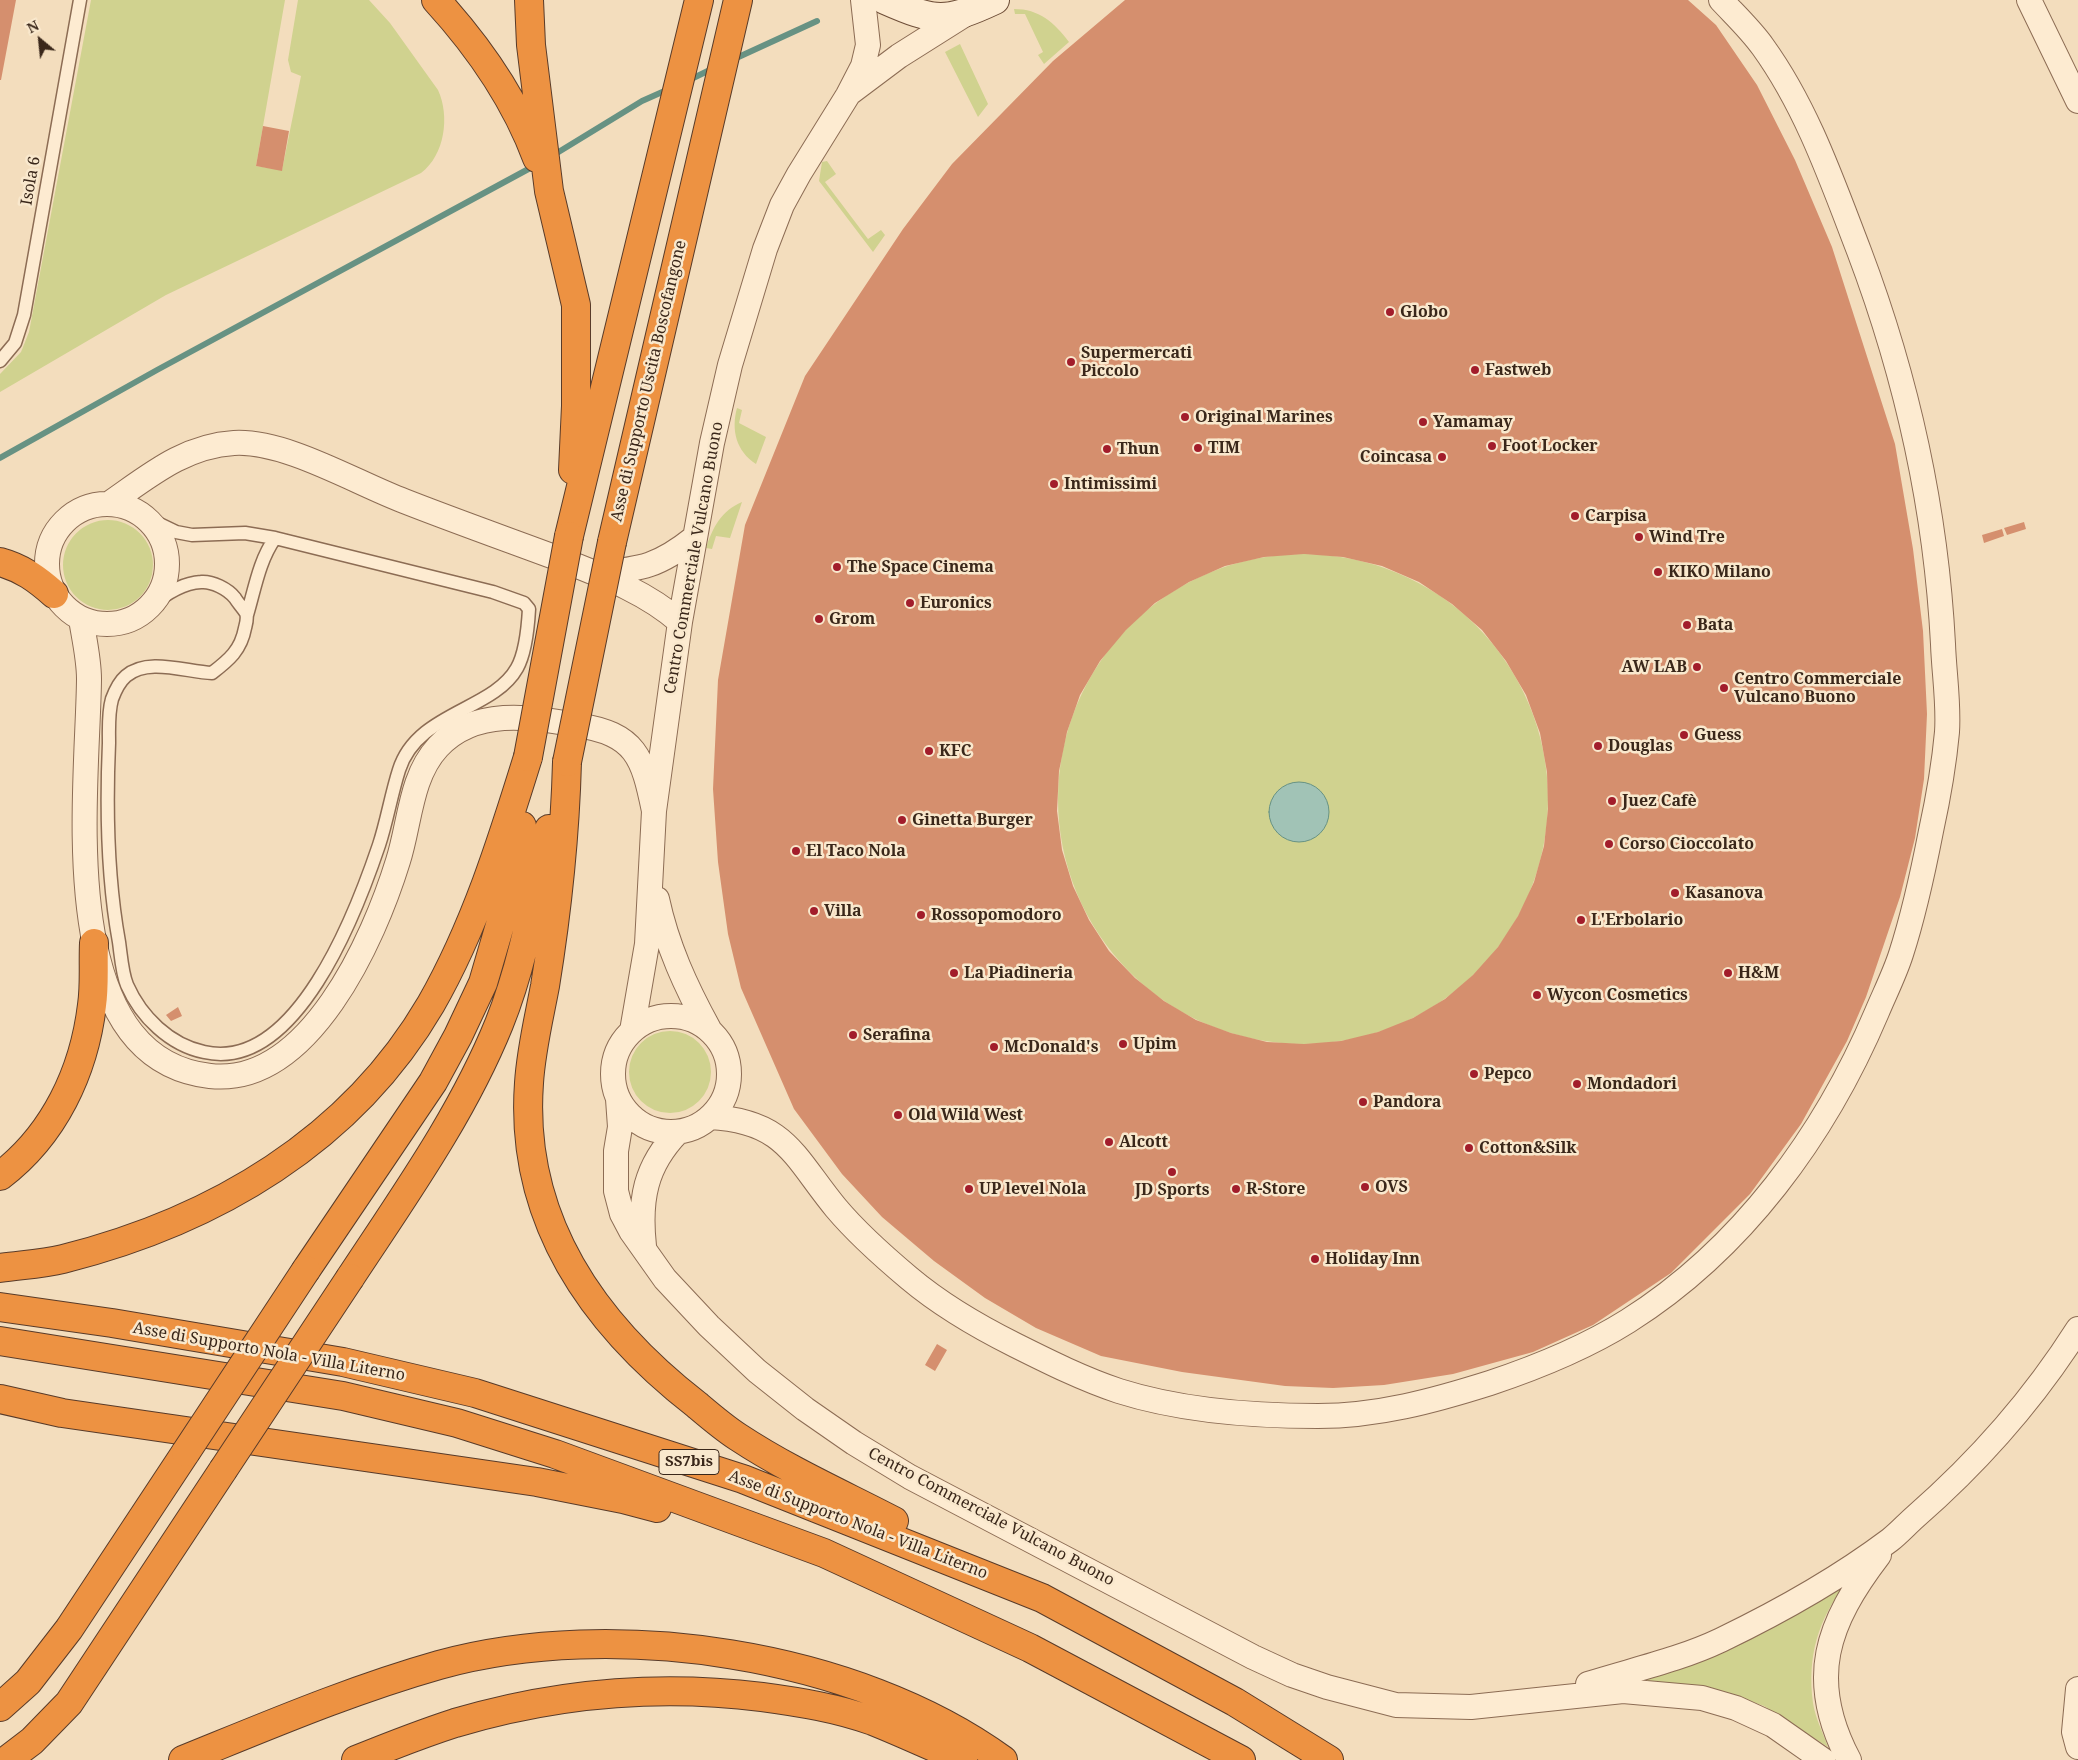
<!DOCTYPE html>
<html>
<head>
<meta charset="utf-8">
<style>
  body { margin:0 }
  #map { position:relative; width:2078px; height:1760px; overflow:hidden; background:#f3ddbd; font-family:"Noto Serif",serif }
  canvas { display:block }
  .north { position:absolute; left:15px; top:15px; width:50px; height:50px; -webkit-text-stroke:4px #f9e8cd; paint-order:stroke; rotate:332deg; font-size:14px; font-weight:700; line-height:20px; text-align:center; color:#3a271a }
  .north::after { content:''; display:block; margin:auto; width:18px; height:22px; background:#3a271a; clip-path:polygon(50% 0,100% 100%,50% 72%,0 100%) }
</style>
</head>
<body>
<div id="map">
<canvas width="2078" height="1760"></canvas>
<div class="north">N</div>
</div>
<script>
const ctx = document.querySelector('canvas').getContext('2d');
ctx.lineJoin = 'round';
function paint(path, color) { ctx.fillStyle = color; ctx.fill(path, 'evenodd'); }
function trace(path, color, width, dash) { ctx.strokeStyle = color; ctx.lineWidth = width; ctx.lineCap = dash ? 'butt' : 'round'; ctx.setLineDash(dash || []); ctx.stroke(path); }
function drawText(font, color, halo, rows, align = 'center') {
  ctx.font = font + ' "Noto Serif",serif'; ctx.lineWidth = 5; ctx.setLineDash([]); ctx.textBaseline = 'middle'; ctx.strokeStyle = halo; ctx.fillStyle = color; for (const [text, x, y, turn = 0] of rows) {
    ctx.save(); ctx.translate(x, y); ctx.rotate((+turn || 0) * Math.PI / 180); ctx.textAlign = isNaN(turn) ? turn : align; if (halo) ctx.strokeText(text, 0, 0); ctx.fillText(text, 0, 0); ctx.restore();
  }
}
const green = new Path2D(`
  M91 0H285L256 166 282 170 301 76 291 72 288 60 298 0H369L390 23 438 90C450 116 445 155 421 173L166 295 0 392V374L21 352 29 332Z
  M1014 9C1039 9 1054 22 1069 42L1044 64 1038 55 1043 52 1025 14H1015Z
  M960 44 988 104 978 117 945 52Z
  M827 161 836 174 825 182 868 239 881 230 885 235 873 252 819 181 822 162Z
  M737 408 742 410 739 423 766 437 756 464C736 451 731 430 737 408Z
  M742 502 730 538 716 536 712 549 706 548C713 527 721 511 742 502Z
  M63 565a45 45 0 1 1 90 0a45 45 0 1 1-90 0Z
  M1058 799a245 245 0 1 1 490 0a245 245 0 1 1-490 0Z
  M629 1072a41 41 0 1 1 82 0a41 41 0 1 1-82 0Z
  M1846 1583C1818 1620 1807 1656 1813 1703 1815 1717 1823 1733 1828 1747L1764 1706 1728 1693 1633 1680Z`);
const water = new Path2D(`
  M1269 812a30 30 0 1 1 60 0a30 30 0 1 1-60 0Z`);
const stream = new Path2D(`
  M732 60 817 21
  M687 81 714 68
  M552 156 642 101 669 89
  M0 458 157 370 534 166`);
const building = new Path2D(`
  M0 0H16L1 80H0Z
  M1125 0H1688L1716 25 1757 85 1795 160 1832 247 1895 444 1913 549 1923 631 1927 714 1924 779 1915 838 1900 897 1866 997 1847 1041 1801 1124 1750 1194 1671 1273 1593 1325 1533 1352 1453 1374 1384 1385 1333 1388 1285 1386 1182 1372 1101 1356 1036 1328 985 1298 934 1261 882 1217 842 1174 794 1109 741 988 728 934 718 862 713 789 718 680 745 525 805 376 903 229 952 164 1053 61ZM1304 554 1343 557 1382 566 1419 582 1452 604 1482 630 1506 661 1526 695 1540 733 1547 772 1548 809 1544 846 1534 882 1518 916 1498 947 1473 975 1445 999 1413 1018 1378 1032 1341 1041 1304 1044 1267 1042 1231 1033 1196 1020 1164 1001 1135 978 1109 951 1089 920 1073 886 1062 850 1057 811 1059 771 1067 732 1080 695 1100 661 1126 630 1155 603 1189 582 1225 566 1264 557Z
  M263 126 289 131 282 171 256 166Z
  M2024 522 2026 529 2007 535 2004 528Z
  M2002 529 2004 536 1984 543 1982 535Z
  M178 1007 182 1016 171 1021 166 1015Z
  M937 1344 947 1350 935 1371 925 1365Z`);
const lane = new Path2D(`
  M0 361 15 343 24 315 80 0
  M149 519 176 532 192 535 245 533 275 538 493 592 524 603 529 609C528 627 526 652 517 668 493 711 417 712 399 770 391 795 387 821 379 845 356 913 296 1073 204 1052 170 1045 141 1017 127 985 122 973 121 956 119 942 107 876 106 810 109 743 109 730 108 713 112 699 115 691 119 682 126 676 148 657 186 672 212 673 229 660 241 650 245 628 246 624 248 618 246 613 243 608 238 603 235 598 228 589 212 581 201 582 181 583 164 595 150 607
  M247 615C255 588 259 561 275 538`);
const street = new Path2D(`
  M2029 0 2078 101
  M851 92 899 56 964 15
  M110 503C149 476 184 446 234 443 285 440 356 483 404 501 455 521 506 539 557 558 600 575 645 591 680 622
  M47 564a60 60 0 1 1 120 0a60 60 0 1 1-120 0Z
  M598 573C642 569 659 566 694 538
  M81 619C84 638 89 659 89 679 88 789 51 1058 210 1076 309 1087 374 939 398 861 410 824 410 777 438 747 475 707 531 717 577 725 636 734 643 757 654 811
  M657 899C667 946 686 987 709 1029
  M613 1074a58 58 0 1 1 116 0a58 58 0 1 1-116 0Z
  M632 1031 647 944 654 811 680 622 712 443 730 365 765 249 782 205 799 174 848 95 863 66 868 45 863 0
  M618 1099 620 1127 616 1151V1191L622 1214 631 1231 665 1279 709 1326 757 1371 805 1409 854 1443 910 1477 1253 1657 1292 1675 1327 1687 1396 1705 1471 1707 1623 1691 1702 1698 1736 1708 1773 1725 1823 1760
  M710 1117C786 1121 794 1157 836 1208 857 1233 884 1257 909 1278 941 1305 977 1326 1015 1345 1049 1362 1083 1379 1119 1391 1182 1411 1252 1416 1318 1416 1378 1416 1433 1401 1490 1383 1538 1367 1585 1348 1628 1321 1742 1249 1825 1135 1877 1012 1885 993 1895 973 1901 954 1914 914 1923 872 1931 831 1938 799 1944 765 1947 732 1949 703 1944 673 1943 644 1936 509 1907 378 1859 251 1832 181 1807 108 1763 47 1751 30 1735 15 1721 0
  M644 1246C639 1200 645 1166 678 1132
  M1588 1684C1632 1670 1679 1660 1721 1640 1779 1612 1838 1579 1890 1540 1899 1533 1907 1524 1915 1517 1978 1462 2033 1400 2078 1329
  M2078 1689 2074 1732 2078 1747
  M1849 1760C1806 1679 1827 1623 1879 1555`);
const secondary = new Path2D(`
  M885 0C935 22 946 23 995 0`);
const highway = new Path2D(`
  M436 0C478 46 515 99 537 158
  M529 0 531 45 549 191 576 305V406L573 470
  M569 536 699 0
  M612 542 738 0
  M0 562C22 568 37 579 54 594
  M567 762C565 837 557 912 545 986 539 1018 531 1050 529 1083 519 1220 594 1325 697 1405 710 1416 724 1428 738 1437 788 1470 842 1494 894 1521
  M0 1176C54 1135 84 1072 92 1005 95 985 93 964 94 943
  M0 1268C21 1265 43 1264 63 1259 214 1221 351 1141 431 1004 475 927 502 841 528 757
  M306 1270 433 1082 458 1036 483 983 500 925 522 826
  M350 1278C404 1196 462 1115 499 1024 524 962 535 894 549 829
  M0 1307 112 1323 343 1362 475 1393 743 1479 1042 1598 1235 1702 1329 1760
  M0 1341 343 1396 457 1423 555 1454 824 1553 1030 1648 1241 1760
  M0 1399 62 1413 537 1482 623 1499 657 1508
  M0 1707 28 1682 69 1629 186 1452
  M7 1760 32 1741 69 1703 223 1470
  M183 1760C267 1726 351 1690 439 1665 613 1617 856 1653 1003 1760
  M356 1760C388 1747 421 1734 455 1723 556 1693 658 1684 762 1697 799 1702 837 1708 873 1721 903 1733 933 1747 963 1760`);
const highwayBridge = new Path2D(`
  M528 757 569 536
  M567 762 612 542
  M186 1452 306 1270
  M223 1470 350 1278`);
const markers = [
  [1390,312,5,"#a21d2b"],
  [1071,362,5,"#a21d2b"],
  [1475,370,5,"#a21d2b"],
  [1185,417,5,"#a21d2b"],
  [1423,422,5,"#a21d2b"],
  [1492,446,5,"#a21d2b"],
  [1198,448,5,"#a21d2b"],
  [1107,449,5,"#a21d2b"],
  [1442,457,5,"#a21d2b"],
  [1054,484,5,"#a21d2b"],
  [1575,516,5,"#a21d2b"],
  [1639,537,5,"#a21d2b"],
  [837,567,5,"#a21d2b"],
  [1658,572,5,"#a21d2b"],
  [910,603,5,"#a21d2b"],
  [819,619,5,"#a21d2b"],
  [1687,625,5,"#a21d2b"],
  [1697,667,5,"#a21d2b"],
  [1724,688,5,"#a21d2b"],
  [1684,735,5,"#a21d2b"],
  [1598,746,5,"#a21d2b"],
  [929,751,5,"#a21d2b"],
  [1612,801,5,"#a21d2b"],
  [902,820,5,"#a21d2b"],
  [1609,844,5,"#a21d2b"],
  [796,851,5,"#a21d2b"],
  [1675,893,5,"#a21d2b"],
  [814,911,5,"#a21d2b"],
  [921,915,5,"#a21d2b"],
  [1581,920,5,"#a21d2b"],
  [954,973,5,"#a21d2b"],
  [1728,973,5,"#a21d2b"],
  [1537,995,5,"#a21d2b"],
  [853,1035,5,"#a21d2b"],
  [1123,1044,5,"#a21d2b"],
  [994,1047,5,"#a21d2b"],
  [1474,1074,5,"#a21d2b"],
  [1577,1084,5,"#a21d2b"],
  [1363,1102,5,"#a21d2b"],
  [898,1115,5,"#a21d2b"],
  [1109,1142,5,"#a21d2b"],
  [1469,1148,5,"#a21d2b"],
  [1172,1172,5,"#a21d2b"],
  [1365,1187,5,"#a21d2b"],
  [969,1189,5,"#a21d2b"],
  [1236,1189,5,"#a21d2b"],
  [1315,1259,5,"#a21d2b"]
];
const shields = [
  [689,1462,60]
];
const shieldNames = [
  ["SS7bis",689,1462]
];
const streetNames = [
  ["Isola 6",31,181,-80],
  ["Asse di Supporto Uscita Boscofangone",649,381,-77],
  ["Centro Commerciale Vulcano Buono",694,558,-80],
  ["Asse di Supporto Nola - Villa Literno",269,1352,10],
  ["Centro Commerciale Vulcano Buono",991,1517,28],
  ["Asse di Supporto Nola - Villa Literno",858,1525,21]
];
const poiNames = [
  ["Globo",1400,312],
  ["Supermercati",1081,353],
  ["Piccolo",1081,371],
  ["Fastweb",1485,370],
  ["Original Marines",1195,417],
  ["Yamamay",1433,422],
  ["Foot Locker",1502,446],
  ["TIM",1208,448],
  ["Thun",1117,449],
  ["Coincasa",1432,457,"right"],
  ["Intimissimi",1064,484],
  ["Carpisa",1585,516],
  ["Wind Tre",1649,537],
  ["The Space Cinema",847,567],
  ["KIKO Milano",1668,572],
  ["Euronics",920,603],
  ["Grom",829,619],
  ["Bata",1697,625],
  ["AW LAB",1687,667,"right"],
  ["Centro Commerciale",1734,679],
  ["Vulcano Buono",1734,697],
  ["Guess",1694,735],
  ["Douglas",1608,746],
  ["KFC",939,751],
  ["Juez Cafè",1622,801],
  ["Ginetta Burger",912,820],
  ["Corso Cioccolato",1619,844],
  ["El Taco Nola",806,851],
  ["Kasanova",1685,893],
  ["Villa",824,911],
  ["Rossopomodoro",931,915],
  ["L'Erbolario",1591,920],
  ["La Piadineria",964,973],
  ["H&M",1738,973],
  ["Wycon Cosmetics",1547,995],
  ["Serafina",863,1035],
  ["Upim",1133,1044],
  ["McDonald's",1004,1047],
  ["Pepco",1484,1074],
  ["Mondadori",1587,1084],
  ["Pandora",1373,1102],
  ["Old Wild West",908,1115],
  ["Alcott",1119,1142],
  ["Cotton&Silk",1479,1148],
  ["OVS",1375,1187],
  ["UP level Nola",979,1189],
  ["R-Store",1246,1189],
  ["JD Sports",1172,1190,"center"],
  ["Holiday Inn",1325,1259]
];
paint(green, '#d0d28f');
paint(water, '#a1c3b6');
trace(water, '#679283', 1);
trace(stream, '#679283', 6);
paint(building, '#d58f6e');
trace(lane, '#8c6c54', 15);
trace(street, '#8c6c54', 26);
trace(secondary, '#6e4d37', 30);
trace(highway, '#593b29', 30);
trace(lane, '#fdebd1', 12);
trace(street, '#fdebd1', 24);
trace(secondary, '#fdebd1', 28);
trace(highway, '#ed9242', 28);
trace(highwayBridge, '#593b29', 30, []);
trace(highwayBridge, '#ed9242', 28);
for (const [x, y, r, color] of markers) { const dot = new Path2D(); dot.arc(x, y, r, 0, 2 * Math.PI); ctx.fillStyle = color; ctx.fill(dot); trace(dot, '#f9e8cd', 2); }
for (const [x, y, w] of shields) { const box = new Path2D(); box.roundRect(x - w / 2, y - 12.5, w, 25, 4); ctx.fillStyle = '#f9e8cd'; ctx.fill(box); trace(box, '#3a271a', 1); }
drawText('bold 15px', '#3a271a', null, shieldNames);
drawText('16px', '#3a271a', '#f9e8cd', streetNames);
drawText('bold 16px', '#3a271a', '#f9e8cd', poiNames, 'left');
</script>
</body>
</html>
